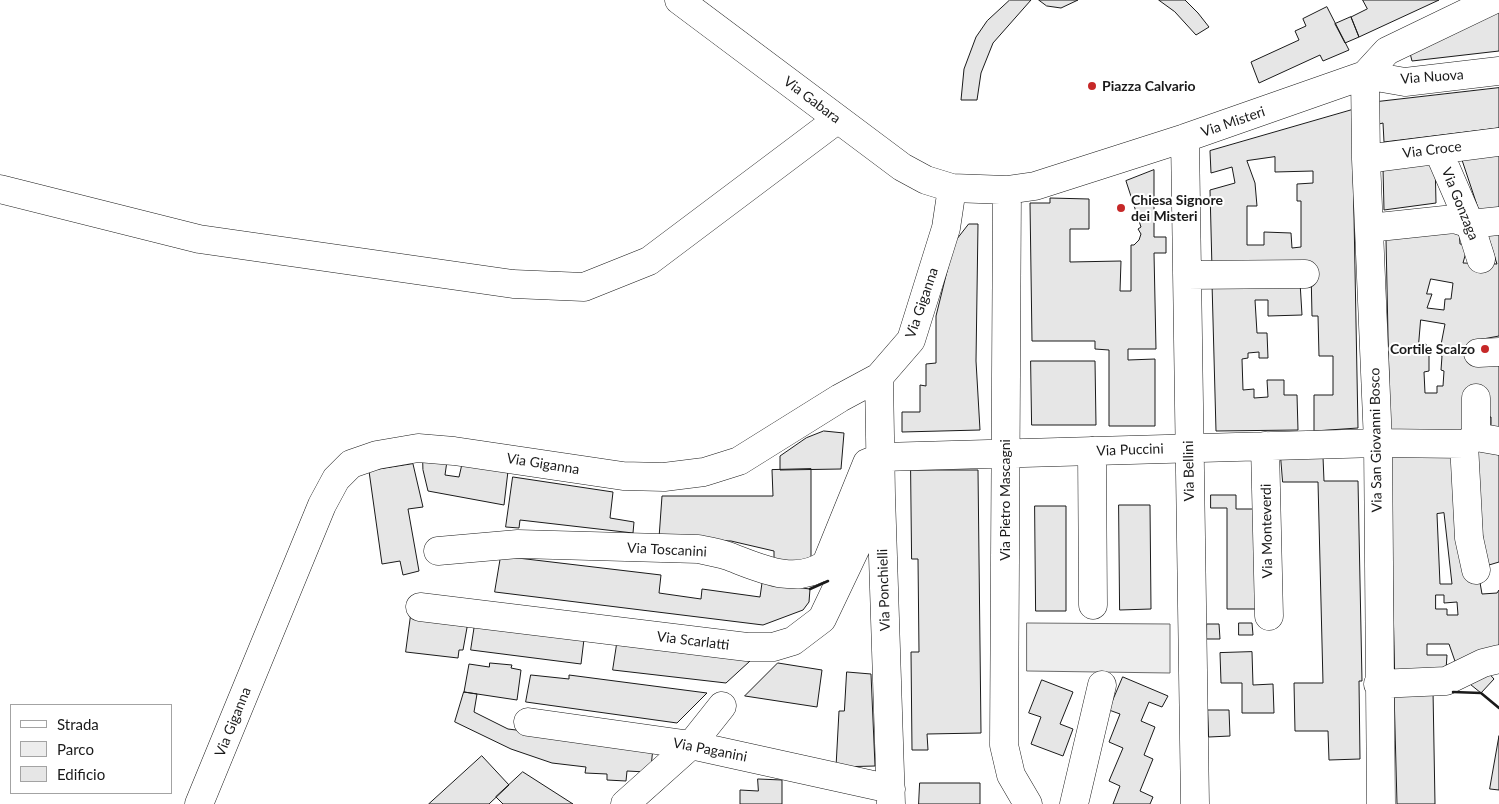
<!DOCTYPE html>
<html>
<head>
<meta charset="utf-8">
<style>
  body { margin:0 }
  #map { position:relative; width:1499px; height:804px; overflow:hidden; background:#fff; font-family:Lato,sans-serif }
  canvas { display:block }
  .legend { position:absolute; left:10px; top:704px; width:162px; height:90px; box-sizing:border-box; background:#fff; border:1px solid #a3a3a3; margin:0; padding:6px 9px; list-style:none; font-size:15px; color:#1a1a1a }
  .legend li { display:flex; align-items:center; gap:10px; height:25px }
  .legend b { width:25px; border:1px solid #a3a3a3 }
</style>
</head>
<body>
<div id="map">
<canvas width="1499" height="804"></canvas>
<ul class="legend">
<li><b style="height:6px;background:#fff"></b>Strada</li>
<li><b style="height:14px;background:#ededed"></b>Parco</li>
<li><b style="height:14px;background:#e6e6e6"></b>Edificio</li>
</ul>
</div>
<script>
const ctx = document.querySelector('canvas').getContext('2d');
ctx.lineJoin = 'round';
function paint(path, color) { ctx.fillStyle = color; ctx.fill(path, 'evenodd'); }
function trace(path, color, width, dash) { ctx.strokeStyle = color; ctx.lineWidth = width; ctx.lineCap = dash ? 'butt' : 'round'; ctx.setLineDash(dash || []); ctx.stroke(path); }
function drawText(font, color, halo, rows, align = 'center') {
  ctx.font = font + ' Lato,sans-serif'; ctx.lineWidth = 4; ctx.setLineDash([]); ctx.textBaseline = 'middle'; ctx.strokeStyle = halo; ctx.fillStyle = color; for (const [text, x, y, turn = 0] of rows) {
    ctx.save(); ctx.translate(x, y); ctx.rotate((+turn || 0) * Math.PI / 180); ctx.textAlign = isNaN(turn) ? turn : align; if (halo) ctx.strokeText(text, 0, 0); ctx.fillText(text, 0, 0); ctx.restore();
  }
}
const green = new Path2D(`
  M1027 623 1170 624V673L1027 671Z`);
const building = new Path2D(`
  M1010 0H1031L993 43 981 73 977 100H961L964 69 976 37 987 21Z
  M1039 0H1078L1061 8 1047 6Z
  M1159 0H1185L1198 13 1209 27 1196 35 1175 12Z
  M1363 0H1439L1359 37 1351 17 1367 9Z
  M1327 7 1349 50 1323 61 1320 55 1259 83 1251 62 1299 40 1295 31 1306 26 1303 19Z
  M1499 7V51L1412 61 1409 49Z
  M1351 17 1359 37 1345 43 1335 24Z
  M1499 88V128L1384 142 1383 123 1379 124 1377 102Z
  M1352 110 1358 428 1314 431V395H1333V356H1319L1318 316H1312L1311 269H1212L1210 190 1235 183 1232 167 1211 173 1210 151ZM1275 157V172L1313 171V183L1297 184V201H1301V247L1292 248 1291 233 1264 232V245H1247V206H1257L1255 183 1247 161Z
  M1499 151V217L1482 220 1461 157Z
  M1435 159 1436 203 1384 210 1383 168Z
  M1154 170V237H1166V253H1154L1156 349H1128V360L1155 359V426H1109V350L1095 349V341H1032L1030 203H1050V198L1089 199V229H1070V262L1121 261 1120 291H1131V245H1134L1139 240 1141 234 1138 229 1141 227 1126 181Z
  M969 224H978L976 361 980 430 902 432V412H920V385L926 386V364L936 363V316L954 243Z
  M1499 224V336L1472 341 1471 358 1499 365V432L1491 430V417H1484L1465 438 1390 432 1386 239 1459 229 1460 244 1468 245 1463 263 1497 264 1485 227ZM1431 279 1453 283 1451 299H1445L1444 310 1427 308 1432 294H1427ZM1421 320 1445 324 1439 355 1442 356 1441 370 1444 371 1443 386H1437V393H1425L1424 372 1429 371V351L1426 350V344H1419Z
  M1300 282 1302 315 1268 316V300H1255L1257 333H1267L1268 358H1259V352L1248 353V358L1242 359 1243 390 1254 389V398L1268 397 1267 380H1284V395H1297L1298 430 1216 431 1212 283Z
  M1031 361H1095L1096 425H1032Z
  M824 431 844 433 841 469 780 470V456L806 438Z
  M1475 444 1499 448V562L1489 565 1484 550Z
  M1390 449 1457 451 1482 594 1497 593 1499 590V652L1457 667 1449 644H1427V655H1447L1446 670 1395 672ZM1444 513 1452 584H1440L1437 514ZM1436 595H1444V603L1457 602 1458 615H1447V609H1436Z
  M1281 457H1323L1324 481H1358L1362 681H1359L1360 759 1329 760 1328 731H1295L1294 683H1323L1318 482H1283Z
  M423 458 447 461 445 475 459 477 462 464 508 471 504 505 428 491 423 470Z
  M413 464 423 507 408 509 419 571 403 575 400 561 382 564 369 471Z
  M811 469V561L774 562V551L731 541 659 538 662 496H773L772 470Z
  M911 470H978L981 733 927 734 928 750H912L911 652H919L918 559H912Z
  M513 477 613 492 610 518 634 522 633 533 520 520 519 528 506 527Z
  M1211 495H1236V509H1259V609H1227V508H1211Z
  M1119 505H1150L1151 609 1120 610Z
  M1035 506H1066V611H1036Z
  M501 556 661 575 659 593 701 599 702 589 760 597 762 583 810 589 809 602 803 610 763 625 495 592Z
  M411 615 468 622 463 650H459L458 658 406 652Z
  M1239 623H1252L1253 635H1239Z
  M475 624 584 639 581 664 471 650Z
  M1207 624H1219L1220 639H1207Z
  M617 644 750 661 726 683 613 670Z
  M1252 652 1253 685 1273 684 1274 713H1242V683H1221L1220 653Z
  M490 663 512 665 511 668 521 670 517 700 464 692 469 664 489 667Z
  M778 663 822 670 817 707 745 696Z
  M1483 667 1494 679 1481 693 1465 680Z
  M847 672 871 674 875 766 836 767 839 711H844Z
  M531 675 569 679V675L707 693 677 723 526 702Z
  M1123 677 1168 696 1162 707 1149 702 1141 721 1155 727 1144 755 1153 759 1140 791 1153 797 1150 804H1113L1120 786 1109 781 1123 748 1109 742 1120 714 1109 710Z
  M1042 680 1073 692 1060 724 1073 729 1063 756 1031 744 1041 717 1029 713Z
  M1433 690 1435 804H1397L1394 691Z
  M464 692 477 694 474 712 508 729 653 747 651 768 646 772 627 771 626 781 607 780V774L585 773 586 767 552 763 511 749 455 722Z
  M1208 710H1229L1230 736 1209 737Z
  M1499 736V790L1490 789Z
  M482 756 509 785 489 804H429Z
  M523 772 573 804H503L496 797Z
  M758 779 782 780V804H740V790L758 791Z
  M920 783H980V804H919Z`);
const minor = new Path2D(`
  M679 0 902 167 926 180 952 188 1007 190 1035 186 1185 138 1365 75 1387 51 1493 0
  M1185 138 1195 804
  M1438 150 1470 224 1481 259
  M1366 159 1499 142
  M0 189 199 239 513 284 584 287 649 261 838 119
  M1007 190 1004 745 1011 775 1028 804
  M1369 228 1454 219 1470 224 1499 221
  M1187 275 1305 274
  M1478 353 1499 352
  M879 377 881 495 891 804
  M1476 437V398
  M1464 444 1469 538 1476 570
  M1265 446 1269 616
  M1092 451 1093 605
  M438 551 518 544 698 549C708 551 719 553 728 556 760 568 795 586 826 564L867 463 882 457 1378 443 1464 444 1476 437 1499 441
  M420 607 747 647H773L793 641 822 619 881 495
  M1378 684 1446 681 1483 663 1499 659
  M528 722 691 745 891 789
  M199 804 322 505 336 479 351 464 377 455 418 448 454 451 623 476 664 477 704 472 739 461 840 398 879 377 911 340 946 228 952 188
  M625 804 691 745 722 706
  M1074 804 1102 685
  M1381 804 1378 443 1366 159 1365 75 1405 82 1499 71`);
const wall = new Path2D(`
  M810 589 828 581
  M1453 692 1481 693 1499 708`);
const markers = [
  [1092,86,5,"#c62828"],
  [1121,208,5,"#c62828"],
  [1485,349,5,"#c62828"]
];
const streetNames = [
  ["Via Nuova",1432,77,-4],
  ["Via Gabara",812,100,37],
  ["Via Misteri",1233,122,-19],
  ["Via Croce",1432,150,-7],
  ["Via Gonzaga",1460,204,68],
  ["Via Giganna",922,303,-71],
  ["Via San Giovanni Bosco",1376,440,-91],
  ["Via Puccini",1130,450,-2],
  ["Via Giganna",543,464,9],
  ["Via Bellini",1189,471,-91],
  ["Via Pietro Mascagni",1005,500,-90],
  ["Via Monteverdi",1267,531,-91],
  ["Via Toscanini",667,550,3],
  ["Via Ponchielli",884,590,-92],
  ["Via Scarlatti",693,641,7],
  ["Via Giganna",233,722,-68],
  ["Via Paganini",710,750,11]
];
const poiNames = [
  ["Piazza Calvario",1102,86],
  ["Chiesa Signore",1131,200],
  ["dei Misteri",1131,216],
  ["Cortile Scalzo",1475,349,"right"]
];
paint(green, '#ededed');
trace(green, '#6a6a6a', 1);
paint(building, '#e6e6e6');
trace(building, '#1a1a1a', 1);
trace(minor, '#1a1a1a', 29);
trace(minor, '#fff', 28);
trace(wall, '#1a1a1a', 2.5);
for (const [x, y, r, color] of markers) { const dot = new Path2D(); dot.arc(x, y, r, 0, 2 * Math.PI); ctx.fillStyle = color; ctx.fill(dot); trace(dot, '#fff', 2); }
drawText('14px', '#1a1a1a', '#fff', streetNames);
drawText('bold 14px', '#1a1a1a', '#fff', poiNames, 'left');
</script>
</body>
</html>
